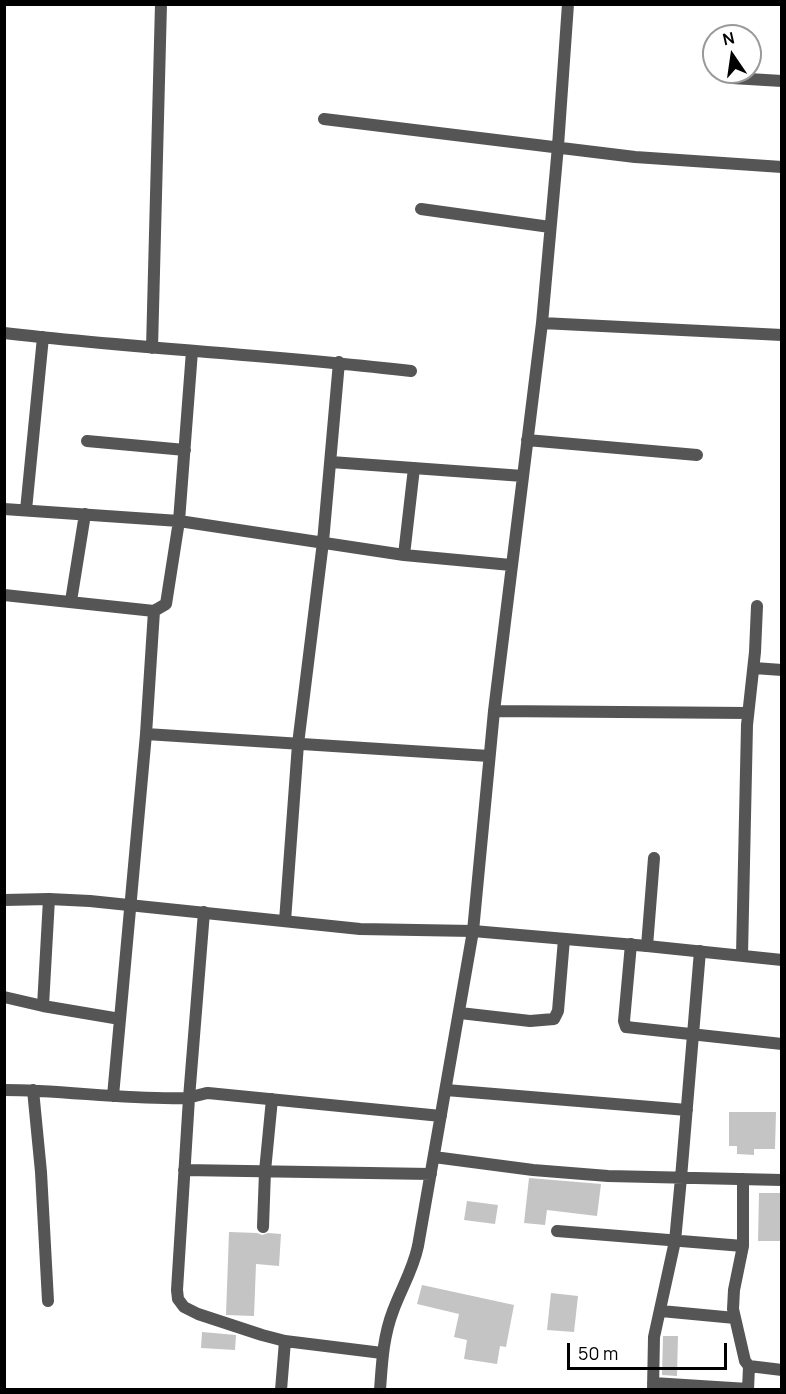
<!DOCTYPE html>
<html>
<head>
<meta charset="utf-8">
<style>
  body { margin:0 }
  #map { position:relative; width:786px; height:1394px; overflow:hidden; background:#fff; font-family:Manrope,sans-serif }
  canvas { display:block }
  .frame { position:absolute; inset:0; border:6px solid #000; pointer-events:none }
  .north { position:absolute; left:702px; top:24px; width:60px; height:60px; box-sizing:border-box; background:#fff; border:2px solid #999; border-radius:50%; rotate:347deg; font-size:16px; font-weight:700; line-height:24px; text-align:center; color:#000 }
  .north::after { content:''; display:block; margin:auto; width:21px; height:27px; background:#000; clip-path:polygon(50% 0,100% 100%,50% 72%,0 100%) }
  .scale { position:absolute; left:567px; top:1343px; width:160px; height:27px; box-sizing:border-box; border:3px solid #000; border-top:0; padding-left:8px; font-size:18px; line-height:21px; white-space:nowrap; color:#000; -webkit-text-stroke:4px #fff; paint-order:stroke }
</style>
</head>
<body>
<div id="map">
<canvas width="786" height="1394"></canvas>
<div class="frame"></div>
<div class="north">N</div>
<div class="scale">50 m</div>
</div>
<script>
const ctx = document.querySelector('canvas').getContext('2d');
ctx.lineJoin = 'round';
function paint(path, color) { ctx.fillStyle = color; ctx.fill(path, 'evenodd'); }
function trace(path, color, width, dash) { ctx.strokeStyle = color; ctx.lineWidth = width; ctx.lineCap = dash ? 'butt' : 'round'; ctx.setLineDash(dash || []); ctx.stroke(path); }
const building = new Path2D(`
  M729 1112H776L775 1149H754V1155L737 1154V1146H729Z
  M529 1178 601 1184 597 1216 547 1210 545 1225 524 1223Z
  M759 1193H782V1241H758Z
  M467 1201 498 1205 495 1224 464 1220Z
  M229 1232 257 1233 262 1235 268 1233 281 1234 279 1266 256 1264 254 1316 226 1315Z
  M422 1285 514 1305 506 1347 500 1346 497 1364 464 1359 467 1340 454 1337 459 1314 417 1304Z
  M551 1293 578 1296 574 1332 547 1330Z
  M202 1332 236 1335 235 1350 201 1348Z
  M663 1336H678L677 1376 662 1375Z`);
const minor = new Path2D(`
  M732 78 782 81
  M324 119 635 157 782 167
  M421 209 550 227
  M542 323 782 335
  M4 333C140 349 276 355 411 371
  M152 348 161 4
  M527 440 697 455
  M87 441 185 450
  M331 462 523 476
  M4 509 179 521 404 555 511 565
  M26 510 43 337
  M404 555 414 468
  M4 595 154 611 166 604 179 521 192 351
  M71 601 85 514
  M754 668 782 670
  M494 711 748 713
  M146 734 489 756
  M204 912 189 1098 177 1290 178 1299 184 1307 198 1314 262 1335 285 1341 382 1353
  M285 921 298 744 323 542 339 362
  M631 944 624 1021 626 1027 782 1044
  M647 946 654 858
  M742 955 747 725 755 652 757 606
  M4 997 43 1006 120 1019
  M43 1006 49 899
  M460 1013 530 1021 554 1019 558 1011 564 939
  M4 1090C65 1090 125 1100 186 1098 193 1097 201 1094 208 1093L441 1116
  M33 1090 41 1172 48 1301
  M446 1090 687 1110
  M113 1096 146 734 154 611
  M434 1157 533 1170 608 1176 782 1180
  M184 1170 431 1174
  M743 1179V1246L734 1290 733 1309 745 1361 749 1366 748 1390
  M263 1227 265 1171 272 1099
  M557 1231 743 1246
  M661 1311 735 1318
  M749 1366 782 1370
  M653 1383 748 1389
  M281 1390 285 1341
  M380 1390C382 1363 383 1337 393 1311 401 1289 413 1270 418 1246L473 931 494 711 542 323 558 146 568 4
  M653 1390 654 1337 675 1241 681 1178 700 951`);
const tertiary = new Path2D(`
  M4 900 49 899 90 901 360 929 473 931 647 946 782 960`);
paint(building, '#c4c4c4');
trace(minor, '#555', 12);
trace(tertiary, '#555', 12);
</script>
</body>
</html>
